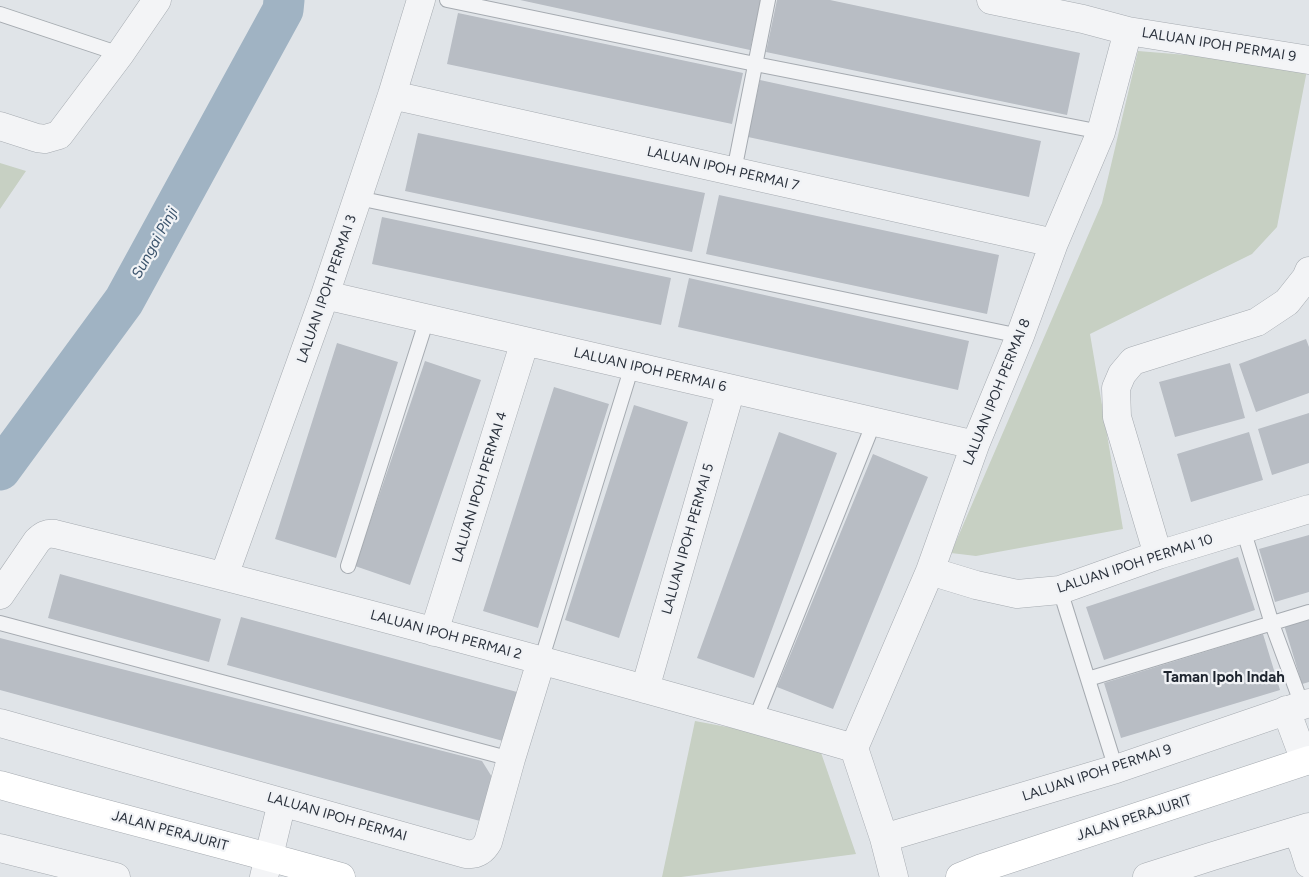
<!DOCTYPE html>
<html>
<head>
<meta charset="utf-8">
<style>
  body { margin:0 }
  canvas { display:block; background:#e0e4e8 }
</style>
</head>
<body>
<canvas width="1309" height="877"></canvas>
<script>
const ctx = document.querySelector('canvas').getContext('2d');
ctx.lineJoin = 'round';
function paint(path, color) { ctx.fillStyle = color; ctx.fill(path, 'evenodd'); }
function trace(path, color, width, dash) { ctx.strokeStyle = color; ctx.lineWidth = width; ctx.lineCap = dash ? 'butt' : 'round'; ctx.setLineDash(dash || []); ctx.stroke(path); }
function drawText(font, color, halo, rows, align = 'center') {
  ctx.font = font + ' Figtree,sans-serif'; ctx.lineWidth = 4.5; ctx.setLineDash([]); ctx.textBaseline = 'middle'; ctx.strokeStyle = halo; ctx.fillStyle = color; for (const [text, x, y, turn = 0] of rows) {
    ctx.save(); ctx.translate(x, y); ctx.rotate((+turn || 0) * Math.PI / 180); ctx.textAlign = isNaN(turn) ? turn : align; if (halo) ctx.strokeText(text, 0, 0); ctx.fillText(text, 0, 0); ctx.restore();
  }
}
const green = new Path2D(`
  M1138 51 1308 65 1277 227 1252 254 1090 334 1123 529 976 556 951 553 1102 203Z
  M0 163 26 171 0 209Z
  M695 721 818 744 856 854 681 877H662Z`);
const river = new Path2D(`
  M0 470 124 301 283 10 284 0`);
const building = new Path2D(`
  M520 0H761L750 50Z
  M777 0H830L1080 53 1067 115 766 52Z
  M458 13 743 73 732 124 447 64Z
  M760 80 1041 141 1029 197 748 137Z
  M418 133 705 193 692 252 405 191Z
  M719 195 999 255 987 314 706 254Z
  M382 217 671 278 661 325 372 264Z
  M689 278 969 341 958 390 678 327Z
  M1306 339 1309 347V393L1256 412 1239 364Z
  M337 343 398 362 336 558 275 539Z
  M425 361 481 380 410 585 355 566Z
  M1230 363 1245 418 1175 437 1159 382Z
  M554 387 609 404 538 628 483 611Z
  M634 405 688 422 619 638 565 620Z
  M1309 413V463L1272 475 1258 429Z
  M779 432 837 453 754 678 697 658Z
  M1249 432 1263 480 1191 502 1177 454Z
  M873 454 928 477 833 709 777 687Z
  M1309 535V592L1275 602 1259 549Z
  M1238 557 1255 610 1104 660 1086 607Z
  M60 574 221 619 209 662 48 618Z
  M241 617 517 692 503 741 227 665Z
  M1309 617V682L1302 684 1284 625Z
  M1263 634 1280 690 1121 738 1104 683Z
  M0 638 482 761 492 777 480 821 0 690Z`);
const lane = new Path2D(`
  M447 0 755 64 1101 132
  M0 14 120 54
  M734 171 768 0
  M358 198 1020 336
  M1243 529 1272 624 1302 705
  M348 566 427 319
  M1060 590 1116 769
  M0 623 511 759
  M541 661 632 366
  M1088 679 1309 612
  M755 720 874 422`);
const street = new Path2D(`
  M991 0 1083 19 1128 31 1309 60
  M392 95 1054 243
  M0 126 37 138 45 139 59 135 120 54 157 0
  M325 295 975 445
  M1158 555 1117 417 1116 388 1122 374 1133 361 1257 322 1287 302 1306 278 1309 271
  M930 571 976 585 1017 594 1060 590 1158 555 1309 509
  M224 576 325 295 392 95 421 0
  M0 595 37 541C43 535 47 533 55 534 323 600 589 672 854 748
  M434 632 525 341
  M645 689 731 389
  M1286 710 1305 761
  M0 723 466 854C477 855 483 851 488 842L511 759 541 661
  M854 748 930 571 975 445 1020 336 1054 243 1101 132 1128 31
  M854 748 884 838 894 877
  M1297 831 1304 848 1309 864
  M884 838 1116 769 1309 703
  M0 848 116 877
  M264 877 282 802
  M1147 877 1213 856 1309 827`);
const secondary = new Path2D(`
  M0 785C113 817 228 845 341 877
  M960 877 982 868 1309 760`);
const streetNames = [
  ["LALUAN IPOH PERMAI 9",1219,45,9],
  ["LALUAN IPOH PERMAI 7",723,169,13],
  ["LALUAN IPOH PERMAI 3",327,289,-71],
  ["LALUAN IPOH PERMAI 6",650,370,13],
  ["LALUAN IPOH PERMAI 8",997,392,-68],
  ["LALUAN IPOH PERMAI 4",480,487,-73],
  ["LALUAN IPOH PERMAI 5",688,539,-74],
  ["LALUAN IPOH PERMAI 10",1135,564,-18],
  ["LALUAN IPOH PERMAI 2",446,635,15],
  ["LALUAN IPOH PERMAI 9",1097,773,-18],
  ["LALUAN IPOH PERMAI",337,817,16],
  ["JALAN PERAJURIT",1134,818,-18],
  ["JALAN PERAJURIT",170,831,15]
];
const waterNames = [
  ["Sungai Pinji",155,243,-61]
];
const neighbourhoodNames = [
  ["Taman Ipoh Indah",1224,678]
];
paint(green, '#c7d0c3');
trace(river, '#a0b3c3', 41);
paint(building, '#b8bdc4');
trace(lane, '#a6abb1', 16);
trace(street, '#a6abb1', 29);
trace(secondary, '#a6abb1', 29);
trace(lane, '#f3f4f6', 14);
trace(street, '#f3f4f6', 28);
trace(secondary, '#fff', 28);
drawText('14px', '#2b323d', '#f0f2f5', streetNames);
drawText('italic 15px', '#3a536c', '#f0f2f5', waterNames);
drawText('bold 15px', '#1d242e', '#f0f2f5', neighbourhoodNames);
</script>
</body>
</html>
